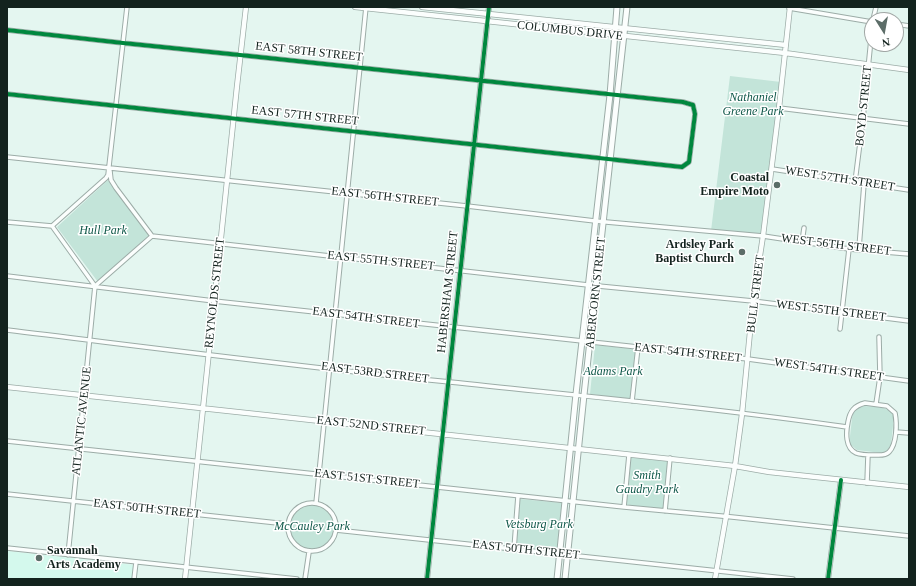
<!DOCTYPE html>
<html>
<head>
<meta charset="utf-8">
<style>
  body { margin:0 }
  #map { position:relative; width:916px; height:586px; overflow:hidden; background:#e4f6f0; font-family:Georgia,serif }
  canvas { display:block }
  .frame { position:absolute; inset:0; border:8px solid #13231e; pointer-events:none }
  .north { position:absolute; left:864px; top:12px; width:40px; height:40px; box-sizing:border-box; background:#fff; border:1px solid #a1a7a5; border-radius:50%; rotate:169deg; font-size:11px; font-weight:700; line-height:16px; text-align:center; color:#13231e }
  .north::after { content:''; display:block; margin:auto; width:14px; height:18px; background:#5c6d68; clip-path:polygon(50% 0,100% 100%,50% 72%,0 100%) }
</style>
</head>
<body>
<div id="map">
<canvas width="916" height="586"></canvas>
<div class="frame"></div>
<div class="north">N</div>
</div>
<script>
const ctx = document.querySelector('canvas').getContext('2d');
ctx.lineJoin = 'round';
function paint(path, color) { ctx.fillStyle = color; ctx.fill(path, 'evenodd'); }
function trace(path, color, width, dash) { ctx.strokeStyle = color; ctx.lineWidth = width; ctx.lineCap = dash ? 'butt' : 'round'; ctx.setLineDash(dash || []); ctx.stroke(path); }
function drawText(font, color, halo, rows, align = 'center') {
  ctx.font = font + ' Georgia,serif'; ctx.lineWidth = 3; ctx.setLineDash([]); ctx.textBaseline = 'middle'; ctx.strokeStyle = halo; ctx.fillStyle = color; for (const [text, x, y, turn = 0] of rows) {
    ctx.save(); ctx.translate(x, y); ctx.rotate((+turn || 0) * Math.PI / 180); ctx.textAlign = isNaN(turn) ? turn : align; if (halo) ctx.strokeText(text, 0, 0); ctx.fillText(text, 0, 0); ctx.restore();
  }
}
const built = new Path2D(`
  M7 551 134 565 132 579H7Z`);
const green = new Path2D(`
  M730 76 781 82 763 236 711 231Z
  M108 180 149 235 98 282 57 227Z
  M595 345 636 349 630 399 590 394Z
  M865 406C874 407 889 406 894 416L891 445 886 452 881 453 857 450 850 444V436L853 410 858 407Z
  M629 455 670 458 665 511 624 507Z
  M520 499 563 503 558 551 516 547Z
  M288 527a24 24 0 1 1 48 0a24 24 0 1 1-48 0Z`);
const street = new Path2D(`
  M789 8 872 22
  M873 20 876 7
  M896 24 909 26
  M7 30 123 43 240 55 683 102 693 105 695 114 689 162 682 167 7 94
  M779 108 909 124
  M7 157 467 206 595 221 763 236 849 249 909 254
  M772 169 909 190
  M110 171 111 180 116 188 152 236
  M855 182 863 119 872 29
  M7 222 52 226
  M52 226 95 286 68 555
  M52 226 106 178 108 175 127 7
  M152 236 588 285 753 301 909 321
  M802 242 804 228
  M859 248 864 184
  M7 276 214 301 748 359 909 381
  M95 286 152 236
  M840 329 849 249
  M7 330C155 348 302 367 450 382 582 396 715 408 847 427
  M632 401 638 347
  M865 403 887 406 895 413C897 423 897 444 889 452 885 456 880 455 875 455 869 455 861 455 856 453 845 448 846 432 848 422 850 411 854 406 865 403Z
  M876 404 880 377 879 337
  M896 432 909 433
  M7 441 624 507 732 517 909 536
  M867 483 868 455
  M7 494 287 524
  M288 527a24 24 0 1 1 48 0a24 24 0 1 1-48 0Z
  M316 503 366 7
  M624 507 629 455
  M665 511 670 458
  M336 530 793 579
  M7 548 297 579
  M514 549 518 496
  M134 579 136 562
  M305 579 309 552`);
const secondary = new Path2D(`
  M355 7 785 53 909 70
  M422 7 786 45
  M7 387 735 466 769 472 909 487
  M185 579 237 86 246 7
  M427 579 489 7
  M715 579 735 466 742 414 753 301 763 236 779 108 790 7
  M828 579 841 480`);
const primary = new Path2D(`
  M557 579 576 394 610 95 617 7
  M565 579 584 395 627 7`);
const cycleway = new Path2D(`
  M7 30 123 43 240 55 683 102 693 105 695 114 689 162 682 167 7 94
  M427 579 489 7
  M828 579 841 480`);
const markers = [
  [777,185,4,"#5c6d68"],
  [742,252,4,"#5c6d68"],
  [39,558,4,"#5c6d68"]
];
const streetNames = [
  ["COLUMBUS DRIVE",570,31,6],
  ["EAST 58TH STREET",309,52,6],
  ["BOYD STREET",864,106,-84],
  ["EAST 57TH STREET",305,116,6],
  ["WEST 57TH STREET",840,179,9],
  ["EAST 56TH STREET",385,197,6],
  ["WEST 56TH STREET",836,245,7],
  ["EAST 55TH STREET",381,261,6],
  ["HABERSHAM STREET",448,292,-84],
  ["REYNOLDS STREET",215,293,-84],
  ["ABERCORN STREET",596,293,-84],
  ["BULL STREET",756,294,-83],
  ["WEST 55TH STREET",831,311,7],
  ["EAST 54TH STREET",366,318,7],
  ["EAST 54TH STREET",688,353,6],
  ["WEST 54TH STREET",829,370,8],
  ["EAST 53RD STREET",375,373,7],
  ["ATLANTIC AVENUE",82,421,-84],
  ["EAST 52ND STREET",371,426,6],
  ["EAST 51ST STREET",367,479,6],
  ["EAST 50TH STREET",147,509,6],
  ["EAST 50TH STREET",526,550,6]
];
const parkNames = [
  ["Nathaniel",753,98],
  ["Greene Park",753,112],
  ["Hull Park",103,231],
  ["Adams Park",613,372],
  ["Smith",647,476],
  ["Gaudry Park",647,490],
  ["Vetsburg Park",539,525],
  ["McCauley Park",312,527]
];
const poiNames = [
  ["Coastal",769,178],
  ["Empire Moto",769,192],
  ["Ardsley Park",734,245],
  ["Baptist Church",734,259],
  ["Savannah",47,551,"left"],
  ["Arts Academy",47,565,"left"]
];
paint(built, '#d4f9ed');
paint(green, '#c3e4d9');
trace(street, '#9caca7', 5.5);
trace(secondary, '#9caca7', 6);
trace(primary, '#9caca7', 7);
trace(street, '#fbfefd', 3.5);
trace(secondary, '#fbfefd', 4.5);
trace(primary, '#fbfefd', 5);
trace(cycleway, '#00873e', 4);
for (const [x, y, r, color] of markers) { const dot = new Path2D(); dot.arc(x, y, r, 0, 2 * Math.PI); ctx.fillStyle = color; ctx.fill(dot); trace(dot, '#fff', 1.5); }
drawText('12px', '#13231e', '#fff', streetNames);
drawText('italic 12px', '#0e5748', '#fff', parkNames);
drawText('bold 12px', '#13231e', '#fff', poiNames, 'right');
</script>
</body>
</html>
